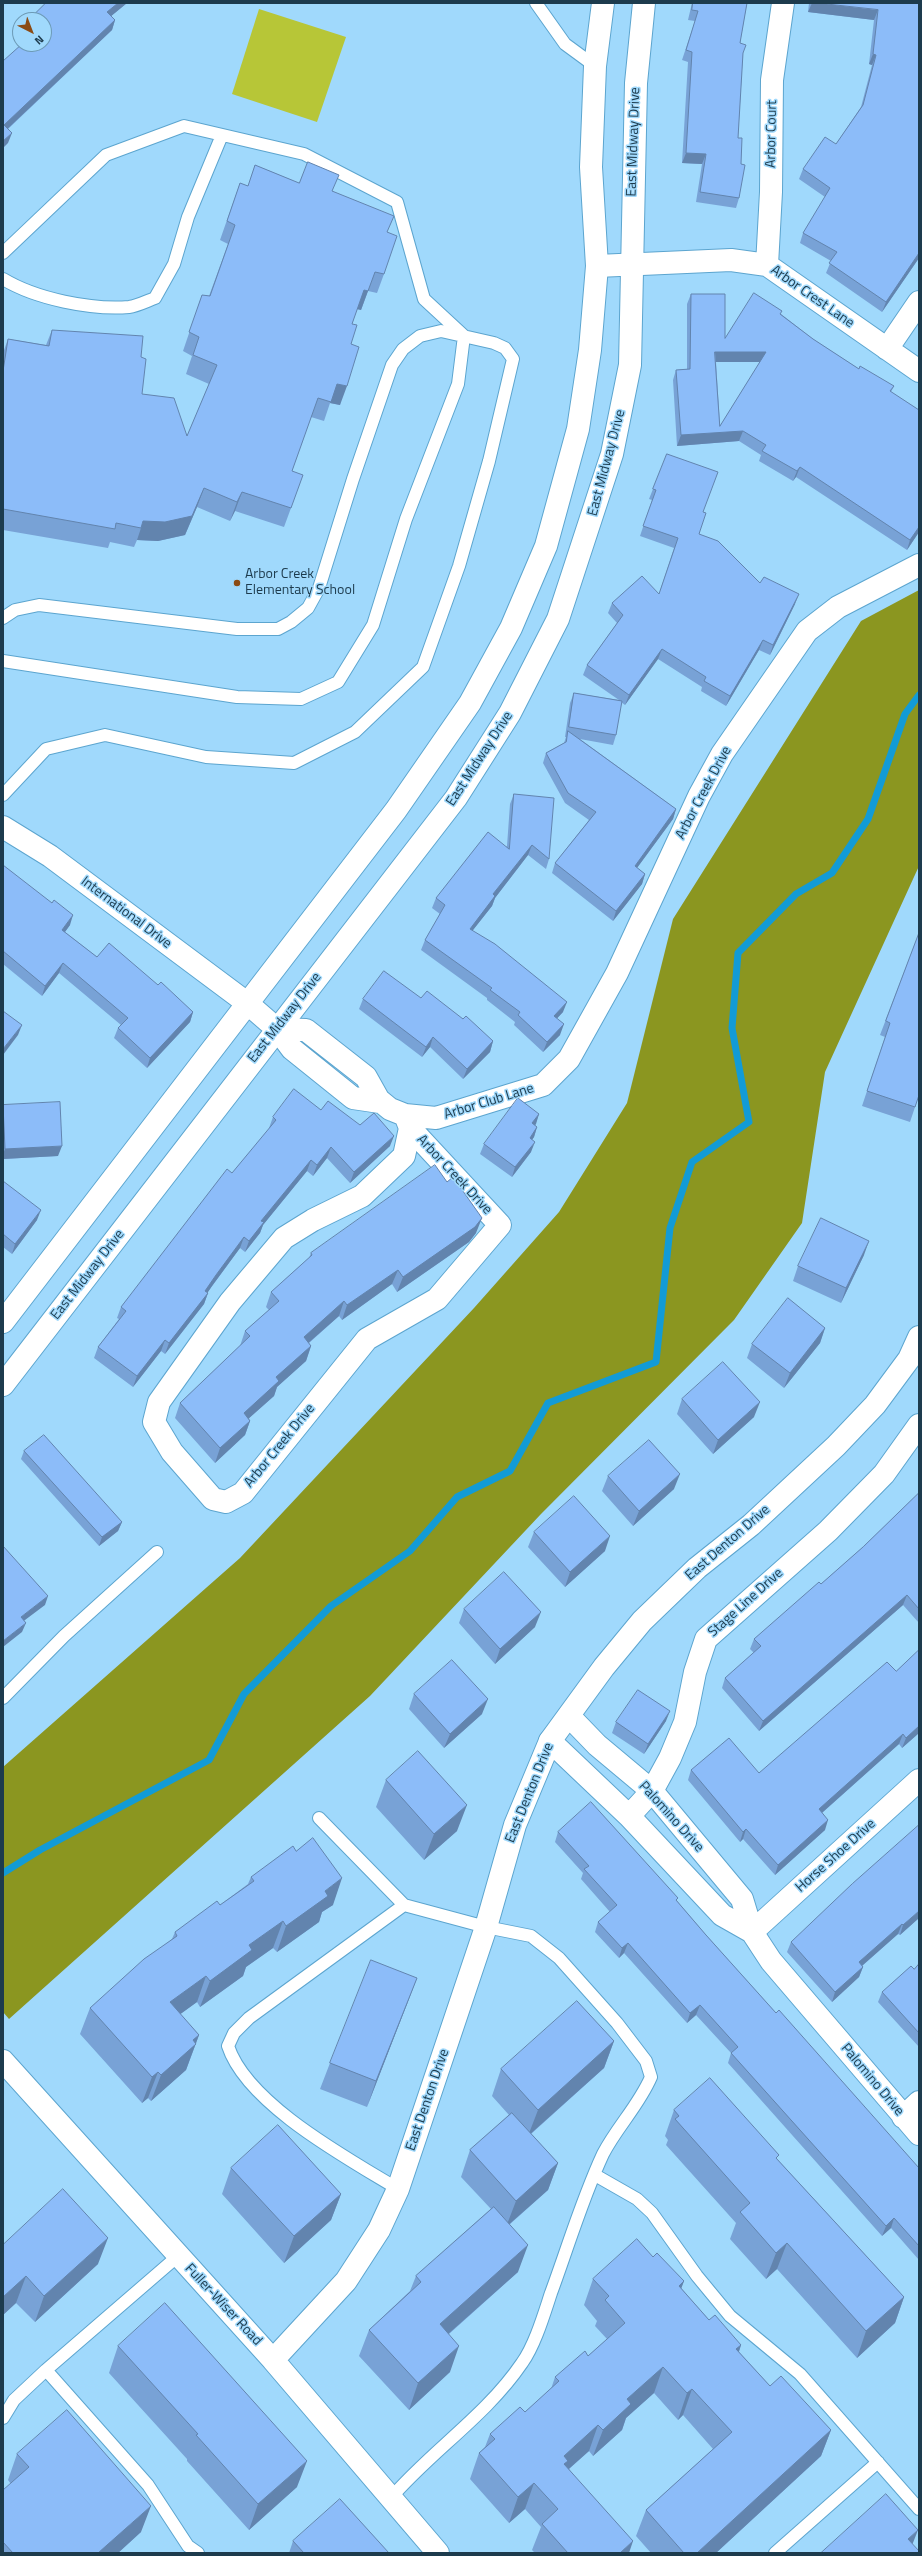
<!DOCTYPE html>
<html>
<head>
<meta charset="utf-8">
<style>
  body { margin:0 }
  #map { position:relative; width:922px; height:2556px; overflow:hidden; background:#a0d9fc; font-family:"Titillium Web",sans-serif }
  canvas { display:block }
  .frame { position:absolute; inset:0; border:4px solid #1d3b4d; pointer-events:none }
  .north { position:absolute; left:12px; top:12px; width:40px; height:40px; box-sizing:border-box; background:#a0d9fc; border:1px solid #6c9ab6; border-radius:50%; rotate:138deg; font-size:11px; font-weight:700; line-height:16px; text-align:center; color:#1d3b4d }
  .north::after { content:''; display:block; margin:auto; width:14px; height:18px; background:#8b4b14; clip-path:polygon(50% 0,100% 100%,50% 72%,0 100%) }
</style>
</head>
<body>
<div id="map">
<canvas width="922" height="2556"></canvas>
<div class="frame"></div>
<div class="north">N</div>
</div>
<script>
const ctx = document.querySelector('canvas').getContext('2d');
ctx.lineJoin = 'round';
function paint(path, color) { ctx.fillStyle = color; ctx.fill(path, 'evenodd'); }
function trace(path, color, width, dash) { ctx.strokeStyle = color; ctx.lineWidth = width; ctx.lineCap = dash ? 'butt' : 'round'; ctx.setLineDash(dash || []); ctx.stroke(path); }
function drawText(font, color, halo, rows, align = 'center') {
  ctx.font = font + ' "Titillium Web",sans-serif'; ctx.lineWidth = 3; ctx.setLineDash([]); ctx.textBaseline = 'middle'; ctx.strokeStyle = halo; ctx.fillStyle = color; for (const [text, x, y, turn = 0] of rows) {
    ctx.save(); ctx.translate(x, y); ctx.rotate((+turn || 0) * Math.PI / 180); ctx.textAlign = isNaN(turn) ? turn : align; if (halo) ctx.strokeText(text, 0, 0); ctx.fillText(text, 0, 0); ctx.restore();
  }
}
const green = new Path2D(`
  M259 9 346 37 317 122 232 94Z`);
const forest = new Path2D(`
  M919 590V866L825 1072 802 1223 734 1320 541 1514 370 1696 9 2019 3 2012V1767L240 1558 474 1308 559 1212 627 1103 673 919 861 621Z`);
const stream = new Path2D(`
  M3 1873 40 1850 209 1760 244 1694 331 1606 410 1551 457 1497 510 1471 548 1403 656 1362 670 1228 692 1162 749 1122 732 1028 738 953 796 894 832 873 868 819 905 714 919 695`);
const lane = new Path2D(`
  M536 3 565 44 595 66
  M3 253 106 155 184 126 304 154 397 202 424 299 464 336 458 384 406 519 373 625 338 682 301 699 237 697 3 661
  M3 279C36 299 91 310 129 307 137 306 147 301 155 298L174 264 188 217 222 135
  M3 618 15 610 39 605 237 629H278L291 622 308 608 319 588 353 479 392 365 403 349 420 336 441 331 494 343 505 348 513 359 489 461 459 566 423 667 355 732 294 763 206 757 105 735 46 749 3 795
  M3 1698 64 1636 157 1552
  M319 1818 404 1905
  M595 2175 637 2199 652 2213 697 2276 730 2316 800 2374 919 2509
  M46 2370 148 2485 188 2546 198 2553
  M3 2418 14 2400 46 2370 178 2256
  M390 2499C431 2451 486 2416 522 2363 535 2345 544 2314 551 2293 568 2247 582 2199 603 2154 617 2127 639 2105 651 2077L646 2061 617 2023 559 1958 531 1936 486 1927 404 1905 249 2018 234 2033 228 2046C247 2104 347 2158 398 2189
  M775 2553 878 2462`);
const street = new Path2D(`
  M767 265 771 192 772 80 783 3
  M597 266 731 260 767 265 919 371
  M887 349 919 302
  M3 827 50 856 247 1003
  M277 1029 306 1030 366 1077 380 1102
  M277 1029 292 1049 353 1098 380 1102
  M379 1100 390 1109 405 1115 436 1118 543 1085 569 1059 617 973 699 796 722 754 807 631 838 607 919 565
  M405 1115 410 1128 404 1156 362 1196 313 1220 284 1238 230 1302 159 1402 154 1422 172 1452 213 1499 226 1502 243 1493 367 1339 437 1299 500 1225 410 1128
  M569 1716 597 1745 652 1791 742 1899 752 1932 771 1961 919 2134
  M550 1741 629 1816 722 1915 752 1932
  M629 1816 652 1791 670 1758 685 1722 695 1672 706 1639 828 1531 884 1474 919 1425
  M752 1932 919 1780
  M903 2117 919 2102`);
const secondary = new Path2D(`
  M247 1003 277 1029
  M3 1322 396 810 470 703 511 628 546 546 578 429 590 350 597 266 591 167 595 66 603 3
  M3 1385 456 798 510 713 558 619 612 454 630 365 636 83 644 3
  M3 2061 273 2360 438 2553
  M273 2360 346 2281 379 2230 398 2189 486 1927 515 1825 550 1741 604 1667 642 1621 697 1568 751 1525 836 1446 875 1405 909 1359 919 1337`);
const wall = new Path2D(`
  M46 3H127L111 16 115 20 112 30 8 129V143L3 61 44 44V20H32L34 15Z
  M692 3H747L740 43 743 53 738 138 739 198 736 208 696 202 702 164 682 163 688 62 682 60 695 21 688 20Z
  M809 3H919V258L882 312 826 273 831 261 800 243 803 233 825 197 799 179 803 169 836 144 861 107 872 65 869 64 874 20 808 12Z
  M255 165 299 183 333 191 388 233 384 274 377 293 368 291 361 310 357 309 352 324 351 344 340 405 330 403 324 421 311 417 292 471 291 508 284 527 235 511 230 521 197 507 185 535 158 541 137 540 134 547 110 542 108 548 3 530V353L8 339 46 345 52 330 141 357 142 394 187 436 209 384 186 374 192 356 183 351 202 295 209 296 228 244 220 240 240 183 248 186Z
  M691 294 725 338 781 314 813 339 859 369 894 386 891 392 919 410V532L907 550 796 477 793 481 759 461 761 455 739 441 677 446 673 380 676 370 687 369V304ZM716 362H760L720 426Z
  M667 454 703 512 699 534 760 583 795 604 770 655 759 650 726 706 701 691 702 687 658 659 625 705 621 702 616 735 613 745 580 739 676 809 673 819 637 868 645 874 642 884 613 921 552 873 555 863 589 820 565 803 543 763 546 753 564 743 566 737H565L570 703 574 693 619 700 583 675 587 665 617 623 608 613 612 603 659 594 674 548 640 536 652 500 649 499Z
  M514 794 549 859 546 869 528 855 495 898 492 906 472 931 563 1012 557 1018 560 1035 543 1052 514 1025 515 1022 487 1000V998L421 950 425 940 440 914 432 908 436 898 507 846 510 804Z
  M3 865 70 925 65 932 97 957 158 985 193 1012 190 1022 147 1068 114 1038 118 1028 121 1025 59 973 42 996 3 964Z
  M919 933V1095L910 1122 862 1106 885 1037 880 1035Z
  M421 998 463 1019 493 1041 490 1052 463 1079 430 1047 422 1057 359 1009 363 999Z
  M3 1105 58 1156 3 1159Z
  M321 1110 390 1146 350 1183 327 1158 313 1176 307 1171 263 1225 260 1233 245 1252 240 1248 207 1293H208L204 1304 165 1354 161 1351 133 1387 94 1358 98 1347 119 1319 117 1318 121 1307 269 1129V1128L273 1117Z
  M539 1114 535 1125 537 1127 534 1137 532 1140 531 1152 512 1177 480 1154 484 1144Z
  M3 1181 37 1220 12 1254 3 1247Z
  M476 1233 469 1242 397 1292 392 1284 342 1320 339 1316 309 1343 311 1346 306 1361 277 1387 274 1396 249 1418 250 1421 245 1435 215 1463 175 1418 180 1403 240 1346 245 1331 269 1310 266 1307 271 1292 309 1258 311 1253Z
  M864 1255 841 1303 793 1281 798 1266Z
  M825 1328 820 1343 784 1388 747 1358 752 1344Z
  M682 1399 754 1417 713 1454 677 1414Z
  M24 1451 122 1522 118 1531 99 1546 21 1459Z
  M608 1476 674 1489 633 1526 602 1491Z
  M919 1493V1623L903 1605 759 1731 722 1688 725 1678 754 1653 750 1649 754 1639 821 1584 863 1547Z
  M534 1532 605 1551 565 1587 528 1547Z
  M464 1609 535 1627 495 1664 459 1623Z
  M896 1671 919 1733 902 1748 899 1744 822 1813 825 1830 775 1875 743 1839 740 1842 688 1780 691 1770 759 1773Z
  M414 1694 482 1714 444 1748 409 1709Z
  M666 1721 644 1754 612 1733 616 1722Z
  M386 1780 457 1831 424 1860 376 1807Z
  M558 1832 677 1901 706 1935 776 2013 919 2168V2260L891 2228 882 2236 728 2063 731 2053 696 2015 687 2023 624 1953 619 1958 595 1932 598 1922 610 1912 581 1879 583 1873 555 1842Z
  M251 1877 333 1905 322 1912 319 1922 277 1952 273 1948 246 1967 243 1976 200 2007 197 2002 180 2014 199 2035 186 2070 151 2101 148 2098 142 2103 80 2034 90 2008 172 1939 175 1932 220 1905 248 1884Z
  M919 1918 900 1935 898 1934 862 1966 863 1967 859 1977 832 2002 787 1952 791 1942Z
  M919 1964V2047L878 2002 882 1992 914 1969Z
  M417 1978 407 2004 367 2107 320 2089 330 2063Z
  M614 2041 604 2068 531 2134 558 2163 548 2190 509 2225 518 2272 449 2334 450 2372 409 2410 359 2356 369 2330 410 2291 416 2276 491 2209 461 2177 470 2150 509 2115 492 2096 501 2069Z
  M674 2110 778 2160 904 2297 895 2323 857 2358 777 2269 766 2279 730 2239 736 2223 666 2145 668 2140 665 2136Z
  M231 2168 341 2194 331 2220 284 2263 222 2194Z
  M3 2245 98 2264 35 2322 16 2303 3 2315Z
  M653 2257 684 2281 681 2288 709 2320 741 2345 739 2352 770 2386 831 2430 821 2456 716 2553H651L636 2536 646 2510 713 2449 683 2415 678 2420 654 2393 626 2418 622 2430 593 2456 589 2451 569 2469 629 2553H535L532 2550 541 2527 525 2509 509 2523 470 2479 479 2453 485 2447 490 2434 525 2412 551 2389 555 2377 588 2356 607 2339 595 2326 597 2321 584 2305 593 2279Z
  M118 2346 297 2487 249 2530 187 2461V2459L109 2373Z
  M17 2454 141 2532 118 2553H3V2490L11 2484 8 2480Z
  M293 2541 389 2553H289Z`);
const shadedWall = new Path2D(`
  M118 3H127L104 22 107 12Z
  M812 3H818L878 10 874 20 808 12Z
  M115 20 112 30 3 133 4 125Z
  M873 54 876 55 872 65 869 64Z
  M12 133 8 143 3 148V141Z
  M686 153 706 154 702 164 682 163Z
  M919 253V258L882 312 886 302Z
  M364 290 368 291 361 310 357 309Z
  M715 352H766L763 362H711Z
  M337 384 347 386 340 405 330 403Z
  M743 431 739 441 677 446 681 435Z
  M800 467 796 477 793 481 797 471Z
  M204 488 197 507 185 535 158 541 137 540 141 528 143 521Z
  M242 492 235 511 230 521 237 502Z
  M919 527V532L907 550 910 540Z
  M799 594 795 604 770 655 773 645Z
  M763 640 759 650 726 706 730 696Z
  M662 649 658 659 625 705 629 695Z
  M676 809 673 819 631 876 635 866Z
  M532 845 528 855 495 898 492 906 466 939 470 929 493 894Z
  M645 874 642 884 613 921 616 911Z
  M73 915 70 925 59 940 62 930Z
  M63 963 59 973 42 996 45 986Z
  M567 1002 563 1012 550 1026 554 1016Z
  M193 1012 190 1022 147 1068 150 1058Z
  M564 1024 560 1035 543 1052 547 1042Z
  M22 1025 18 1035 3 1055V1049Z
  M433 1037 430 1047 422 1057 426 1047Z
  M493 1041 490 1052 463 1079 467 1069Z
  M539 1114 536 1124 529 1133 532 1123Z
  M537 1127 534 1137 526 1148 530 1138Z
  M394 1136 390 1146 350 1183 354 1172Z
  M535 1142 531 1152 512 1177 515 1167Z
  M62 1146 58 1156 3 1159V1154L5 1149Z
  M331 1147 327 1158 313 1176 317 1165Z
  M311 1160 307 1171 263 1225 260 1233 245 1252 249 1241 261 1221Z
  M41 1210 37 1220 12 1254 15 1244Z
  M482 1218 476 1233 469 1242 397 1292 403 1277Z
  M244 1237 240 1248 212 1286 202 1301 208 1293 204 1304 165 1354 169 1343 216 1275Z
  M869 1241 864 1255 841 1303 846 1288Z
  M398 1270 392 1284 342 1320 347 1305Z
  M344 1301 339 1316 298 1352 304 1337Z
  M825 1328 820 1343 784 1388 790 1373Z
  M165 1340 161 1351 133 1387 137 1376Z
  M311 1346 306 1361 277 1387 274 1396 238 1428 244 1413 276 1377Z
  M760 1402 754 1417 713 1454 718 1440Z
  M250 1421 245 1435 215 1463 220 1448Z
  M680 1474 674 1489 633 1526 639 1511Z
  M122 1522 118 1531 99 1546 102 1537Z
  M610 1536 605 1551 565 1587 570 1572Z
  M907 1595 903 1605 759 1731 763 1721Z
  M48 1596 45 1605 17 1626 21 1617Z
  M541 1612 535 1627 495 1664 500 1649Z
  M26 1623 22 1632 3 1647V1641Z
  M488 1699 482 1714 444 1748 450 1734Z
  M670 1711 666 1721 644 1754 648 1744Z
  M919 1726V1733L902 1748 906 1738Z
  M903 1734 899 1744 815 1819 819 1809Z
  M467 1805 457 1831 424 1860 434 1834Z
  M828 1820 825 1830 775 1875 778 1865Z
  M746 1829 743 1839 740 1842 743 1832Z
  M342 1878 333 1905 322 1912 319 1922 277 1952 286 1926 325 1891Z
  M919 1911V1918L900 1935 903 1925Z
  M283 1921 273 1948 246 1967 243 1976 200 2007 210 1981 249 1945Z
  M902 1924 898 1934 855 1972 859 1962Z
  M628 1943 624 1953 619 1958 622 1948Z
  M863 1967 859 1977 832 2002 835 1992Z
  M206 1976 197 2002 160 2029 170 2002Z
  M417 1978 407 2004 367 2107 376 2081Z
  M700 2005 696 2015 687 2023 690 2013Z
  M199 2035 186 2070 151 2101 161 2075 193 2040Z
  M614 2041 604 2068 528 2136 538 2110Z
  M158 2072 148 2098 142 2103 152 2077Z
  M558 2163 548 2190 506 2227 516 2201Z
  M341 2194 331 2220 284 2263 294 2236Z
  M894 2218 891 2228 882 2236 886 2226Z
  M108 2238 98 2264 35 2322 44 2296Z
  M787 2243 777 2269 766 2279 776 2253Z
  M528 2245 518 2272 430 2350 440 2324Z
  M26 2276 16 2303 3 2315V2297Z
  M684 2281 674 2308 679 2286Z
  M904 2297 895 2323 857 2358 866 2331Z
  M741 2345 732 2371 736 2349Z
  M459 2346 450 2372 409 2410 418 2383Z
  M663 2367 654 2393 626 2418 622 2430 593 2456 603 2430 627 2399Z
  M692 2389 683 2415 678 2420 687 2393Z
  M598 2425 589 2451 563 2474 564 2456Z
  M831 2430 821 2456 716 2553H697Z
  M307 2461 297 2487 249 2530 258 2504Z
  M534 2483 525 2509 509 2523 518 2497Z
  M151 2506 141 2532 118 2553H98Z
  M918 2530 909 2553 908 2539Z
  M633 2541 629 2553H620Z`);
const building = new Path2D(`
  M46 3H118L107 12 115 20 4 125 12 133 3 141V61L22 44H44V20H39L34 15Z
  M693 3H747L740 43 746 45 743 53 738 138H742L741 164 745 165 739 198 700 192 706 154 686 153 692 52 686 50 698 11 692 10Z
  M818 3H919V253L886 302 829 263 837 252 803 233 830 188 803 169 825 137 836 144 863 105 876 55 873 54 878 10Z
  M308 162 339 175 332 191 394 216 387 232 397 236 384 274 375 272 368 291 364 290 352 324 357 325 351 344 359 347 347 386 337 384 331 402 318 398 292 471 303 475 291 508 242 492 237 502 204 488 192 516 165 522 143 521 141 528 116 523 115 529 3 509V371L8 339 49 346 52 330 143 336 141 357 146 359 142 394 174 398 187 436 217 365 193 355 199 337 189 332 202 295 210 296 235 225 227 221 240 183 248 186 255 165 299 183Z
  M754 293 782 311 780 314 813 339 859 369 860 366 894 386 890 391 919 410V527L910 540 800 467 797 471 762 451 766 445 743 431 681 435 676 370 690 369 691 294H725V338ZM715 352H766L720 426Z
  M667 454 718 472 703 512 706 513 699 534 718 541 760 583 764 577 799 594 773 645 763 640 730 696 704 681 706 677 662 649 629 695 587 665 623 615 612 603 642 576 659 594 678 538 643 526 656 490 653 489Z
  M574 693 622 701 616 735 569 727Z
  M568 731 676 809 635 866 645 874 616 911 555 863 596 812 568 793 546 753 566 742Z
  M514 794 554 798 549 859 532 845 493 894 495 896 470 929 495 944 567 1002 554 1016 564 1024 547 1042 518 1015 520 1012 490 990 492 988 425 940 445 905 436 898 488 832 509 849Z
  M3 865 52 903 54 900 73 915 62 930 97 957 109 943 158 985 161 982 193 1012 150 1058 118 1028 128 1018 63 963 45 986 3 951Z
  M919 933V1095L915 1107 867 1091 890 1023 886 1021Z
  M384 971 421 998 427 991 463 1019 466 1016 493 1041 467 1069 433 1037 426 1047 363 999Z
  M3 1011 22 1025 3 1049Z
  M294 1089 321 1110 328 1101 360 1125 374 1113 394 1136 354 1172 331 1147 317 1165 311 1160 261 1221 264 1222 249 1241 244 1237 216 1275 205 1291 208 1293 169 1343 165 1340 137 1376 98 1347 126 1311 121 1307 227 1169 232 1173 276 1120 273 1117Z
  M518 1098 539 1114 532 1123 537 1127 530 1138 535 1142 515 1167 484 1144Z
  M60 1102 62 1146 5 1149 3 1105Z
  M435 1165 447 1182 453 1177 482 1218 475 1227 403 1277 398 1270 347 1305 344 1301 304 1337 311 1346 276 1377 279 1381 244 1413 250 1421 220 1448 180 1403 250 1336 245 1331 279 1301 271 1292 312 1255 311 1253Z
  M3 1181 41 1210 15 1244 3 1234Z
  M821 1218 869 1241 846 1288 798 1266Z
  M788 1298 825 1328 790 1373 752 1344Z
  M723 1362 760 1402 718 1440 682 1399Z
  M44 1435 122 1522 102 1537 24 1451Z
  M649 1440 680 1474 639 1511 608 1476Z
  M919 1493V1609L907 1595 763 1721 725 1678 761 1646 754 1639 819 1582 821 1584 863 1547Z
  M574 1496 610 1536 570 1572 534 1532Z
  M3 1546 48 1596 21 1617 26 1623 3 1641Z
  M504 1572 541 1612 500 1649 464 1609Z
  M919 1650V1726L906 1738 903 1734 819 1809 828 1820 778 1865 746 1829 743 1832 691 1770 729 1738 759 1773 887 1662 896 1671Z
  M452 1660 488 1699 450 1734 414 1694Z
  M638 1690 670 1711 648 1744 616 1722Z
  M418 1751 467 1805 434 1834 386 1780Z
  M591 1802 678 1898 676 1900 706 1935 776 2013 779 2010 919 2168V2246L894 2218 886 2226 731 2053 738 2047 700 2005 690 2013 628 1943 622 1948 598 1922 617 1905 584 1869 589 1866 558 1832Z
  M919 1825V1911L903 1925 902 1924 859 1962 863 1967 835 1992 791 1942 852 1884Z
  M313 1838 342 1878 325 1891 328 1896 286 1926 283 1921 249 1945 252 1950 210 1981 206 1976 170 2002 199 2035 193 2040 196 2044 161 2075 158 2072 152 2077 90 2008 144 1959 177 1936 175 1932 217 1901 220 1905 254 1881 251 1877 293 1846 296 1851Z
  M371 1960 417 1978 376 2081 330 2063Z
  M919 1964V2033L882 1992 911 1966 914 1969Z
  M577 2001 614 2041 538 2110 501 2069Z
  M710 2078 779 2155 776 2158 904 2297 866 2331 787 2243 776 2253 740 2212 750 2203 675 2119 679 2116 674 2110Z
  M512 2113 558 2163 516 2201 470 2150Z
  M278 2125 341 2194 294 2236 231 2168Z
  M63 2189 108 2238 44 2296 26 2276 3 2297V2245Z
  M494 2207 528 2245 440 2324 459 2346 418 2383 369 2330 421 2282 416 2276Z
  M637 2239 653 2257 657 2253 684 2281 679 2286 709 2320 715 2315 741 2345 736 2349 770 2386 781 2376 831 2430 697 2553H684L646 2510 732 2432 692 2389 687 2393 663 2367 627 2399 631 2404 603 2430 598 2425 564 2456 568 2461 564 2464 633 2541 620 2553H568L542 2524 558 2509 534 2483 518 2497 479 2453 495 2439 490 2434 520 2407 525 2412 559 2381 555 2377 585 2351 588 2356 625 2323 605 2300 609 2296 593 2279Z
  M165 2303 307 2461 258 2504 196 2435 198 2434 118 2346Z
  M67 2410 151 2506 98 2553H13L3 2542V2490L29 2467 17 2454Z
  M886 2494 918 2530 908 2539 919 2551V2553H821Z
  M340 2499 389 2553H304L293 2541Z`);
const markers = [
  [237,583,4,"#8b4b14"]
];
const streetNames = [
  ["Arbor Court",772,134,-89],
  ["East Midway Drive",634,142,-88],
  ["Arbor Crest Lane",812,297,35],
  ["East Midway Drive",607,463,-75],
  ["East Midway Drive",480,759,-57],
  ["Arbor Creek Drive",704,793,-62],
  ["International Drive",126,913,37],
  ["East Midway Drive",285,1018,-52],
  ["Arbor Club Lane",489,1102,-17],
  ["Arbor Creek Drive",454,1175,47],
  ["East Midway Drive",88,1275,-52],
  ["Arbor Creek Drive",280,1446,-51],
  ["East Denton Drive",728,1543,-41],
  ["Stage Line Drive",746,1603,-42],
  ["East Denton Drive",530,1793,-68],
  ["Palomino Drive",671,1817,48],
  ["Horse Shoe Drive",836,1856,-42],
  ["Palomino Drive",872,2080,50],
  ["East Denton Drive",428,2100,-71],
  ["Fuller-Wiser Road",223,2305,47]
];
const poiNames = [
  ["Arbor Creek",245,575],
  ["Elementary School",245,591]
];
paint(green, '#b7c637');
paint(forest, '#8b9620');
trace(stream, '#129bd6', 7);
trace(lane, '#5ca5cf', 14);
trace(street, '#5ca5cf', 24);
trace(secondary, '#5ca5cf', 24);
trace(lane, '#fff', 12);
trace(street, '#fff', 22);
trace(secondary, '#fff', 22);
paint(wall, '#78a2d6');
paint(shadedWall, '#6284ae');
paint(building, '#8cbcf9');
trace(building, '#6284ae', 1);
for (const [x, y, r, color] of markers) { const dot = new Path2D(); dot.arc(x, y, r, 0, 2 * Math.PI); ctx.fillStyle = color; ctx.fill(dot); trace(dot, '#a0d9fc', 1.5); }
drawText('14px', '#1d3b4d', '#a0d9fc', streetNames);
drawText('14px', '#1d3b4d', '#a0d9fc', poiNames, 'left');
</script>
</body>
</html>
